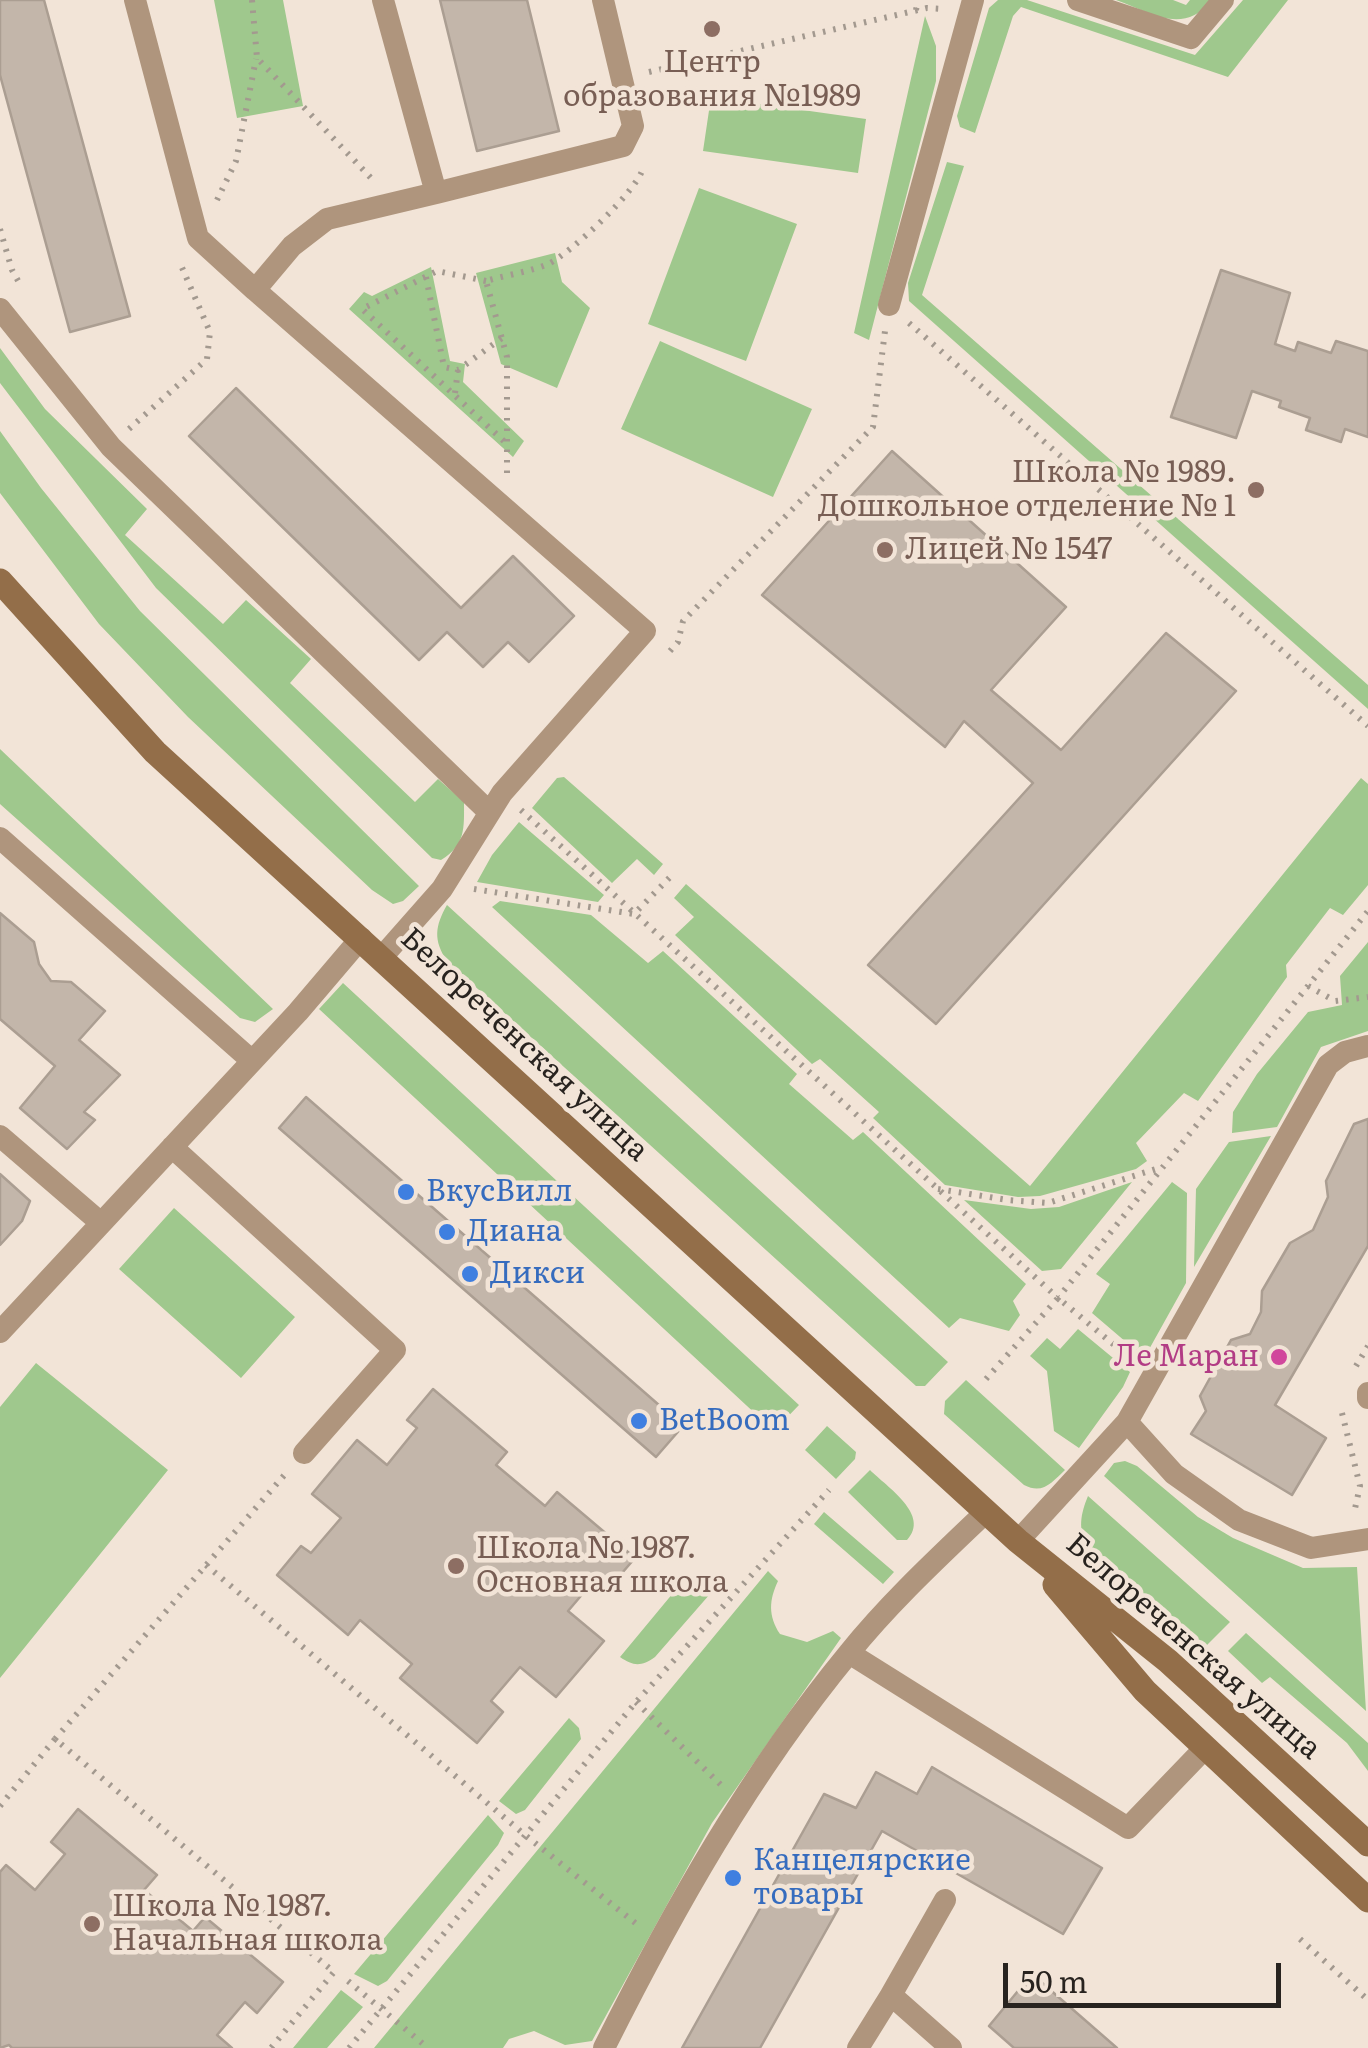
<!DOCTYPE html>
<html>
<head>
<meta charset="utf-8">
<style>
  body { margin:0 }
  #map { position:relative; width:1368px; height:2048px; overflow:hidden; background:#f2e4d7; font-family:Literata,serif }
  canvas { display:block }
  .scale { position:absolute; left:1003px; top:1963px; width:278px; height:45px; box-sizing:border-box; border:5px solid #28231f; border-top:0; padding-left:12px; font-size:30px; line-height:35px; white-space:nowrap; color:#28231f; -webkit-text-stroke:8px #f2e4d7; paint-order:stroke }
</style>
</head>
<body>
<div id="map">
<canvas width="1368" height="2048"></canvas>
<div class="scale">50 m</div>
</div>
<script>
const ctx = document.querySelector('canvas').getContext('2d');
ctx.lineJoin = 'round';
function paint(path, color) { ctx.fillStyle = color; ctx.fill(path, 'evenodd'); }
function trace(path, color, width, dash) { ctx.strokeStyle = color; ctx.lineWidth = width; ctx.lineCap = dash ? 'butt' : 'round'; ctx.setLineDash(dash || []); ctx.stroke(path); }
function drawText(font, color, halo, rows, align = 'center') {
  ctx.font = font + ' Literata,serif'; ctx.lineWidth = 9; ctx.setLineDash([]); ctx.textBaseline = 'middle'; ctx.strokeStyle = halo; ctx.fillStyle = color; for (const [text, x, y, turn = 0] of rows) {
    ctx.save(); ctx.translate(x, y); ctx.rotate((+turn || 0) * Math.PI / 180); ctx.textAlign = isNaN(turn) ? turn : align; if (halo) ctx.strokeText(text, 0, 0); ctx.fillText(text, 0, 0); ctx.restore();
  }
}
const green = new Path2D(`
  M214 0H283L303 106 237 118Z
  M998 0H1027L1195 55 1243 0H1288L1228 77 1021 7 1013 16 975 133 960 127 957 116 989 8Z
  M1116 0H1173L1186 5 1190 0H1212C1183 36 1152 13 1116 0Z
  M925 16 936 46V81L869 340 854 333Z
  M711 97 866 119 858 173 703 151Z
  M947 162 964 166 922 295 1368 685V709L909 301 908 283Z
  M699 188 797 224 746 361 648 324Z
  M555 253 562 282 590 308 557 388 501 364 476 273Z
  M431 267 450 361 465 364 463 382 524 441 513 457 349 309 364 292 372 296Z
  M660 341 812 409 773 497 621 429Z
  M0 348 45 409 147 509 125 535 223 624 246 600 311 659 290 683 415 802 438 779 464 802C464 828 466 845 441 860L432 858 156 588 0 383Z
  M0 431 41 488 140 611 419 886 403 901 393 904 372 890 188 717 99 624 0 493Z
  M0 749 273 1009 255 1022 240 1018 0 804Z
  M564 777 663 864 654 875 637 859 612 883 532 808 557 778Z
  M1361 778 1368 784V885L1343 915 1330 908 1286 965 1287 977 1198 1101 1184 1093 1136 1143 1147 1161 1136 1169 1040 1196 1018 1197 945 1185 873 1118 879 1112 820 1059 812 1064 675 935 694 917 674 898 686 884 1030 1186Z
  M519 822 604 895 598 902 477 882 492 855Z
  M500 901 591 915 648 963 663 951 797 1074 789 1084 853 1140 863 1132 1026 1284 1013 1301 1020 1315 1009 1331 960 1318 949 1328 492 907Z
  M447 905 948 1362 925 1386H916L447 961C433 940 435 926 447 905Z
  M1368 942V1031L1321 1047 1277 1127 1232 1133 1233 1112 1257 1074 1308 1012 1342 1005 1340 976Z
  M343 983 799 1405 774 1431 319 1009Z
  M1271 1136 1194 1267 1196 1189 1229 1142Z
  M1132 1182 1061 1269 1042 1271 964 1200 1031 1209 1059 1207Z
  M1172 1182 1187 1193 1186 1283 1147 1353 1140 1354 1092 1313 1110 1284 1096 1274Z
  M174 1208 295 1317 241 1378 119 1269Z
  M1078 1329 1130 1372 1123 1387 1079 1448 1054 1431 1047 1371 1030 1356 1047 1338 1060 1349Z
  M36 1363 168 1470 0 1678V1407Z
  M966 1380 1065 1470C1052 1482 1043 1495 1024 1485L944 1414 945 1401Z
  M827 1426 856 1452 855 1459 836 1479 805 1450Z
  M1125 1461 1137 1466 1198 1517 1233 1538 1303 1568 1357 1567 1366 1711 1104 1476 1114 1463Z
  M870 1470C887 1487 931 1515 907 1540H897L848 1492Z
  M1088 1496 1230 1622 1202 1650 1088 1546C1077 1530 1081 1513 1088 1496Z
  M824 1512 894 1572 883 1584 814 1524Z
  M768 1571 778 1581C769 1600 768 1616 780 1634L807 1642 833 1631 841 1638 712 1823 592 2041 565 2045 534 2031 509 2039 503 2048H374Z
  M688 1575 710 1594 655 1657C641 1667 633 1666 620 1657Z
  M1246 1633 1368 1743V1771L1347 1743 1270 1677 1262 1683 1228 1651Z
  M569 1718 579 1728 581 1739 525 1810 516 1814 499 1801Z
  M488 1815 504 1833 498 1845 387 1981 378 1986 354 1974Z
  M341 1990 363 2007 327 2048H293Z`);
const building = new Path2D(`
  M0 0H44L130 316 70 332 0 75Z
  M440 0H527L559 131 477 151Z
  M1221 270 1290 293 1275 344 1295 351 1298 342 1331 353 1336 341 1368 351V437L1345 429 1341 442 1306 430 1310 418 1279 407 1281 401 1252 391 1236 438 1171 417Z
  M236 388 461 608 513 556 574 616 529 662 508 642 483 667 447 632 419 660 189 436Z
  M892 451 1066 607 991 690 1061 750 1166 633 1236 691 936 1024 868 965 1033 783 964 721 945 747 762 595Z
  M0 913 34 942 39 964 51 981 71 982 105 1011 79 1040 120 1075 84 1112 95 1120 67 1149 20 1108 55 1066 0 1019Z
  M306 1097 683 1426 656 1457 279 1128Z
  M1368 1119V1246L1275 1405 1326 1438 1292 1495 1191 1434 1206 1411 1200 1396 1231 1340 1250 1334 1261 1312 1262 1291 1290 1243 1313 1230 1328 1197 1326 1181 1354 1124Z
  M0 1174 30 1201 22 1221 0 1245Z
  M433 1389 507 1452 496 1465 545 1506 557 1492 635 1558 609 1588 597 1577 568 1611 604 1641 556 1697 520 1667 491 1701 503 1712 477 1743 400 1678 412 1664 360 1620 348 1635 277 1575 301 1546 311 1553 341 1518 312 1494 357 1440 387 1465 417 1428 407 1420Z
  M932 1767 1102 1868 1063 1934 882 1831 760 2048H682L824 1794 856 1808 876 1772 917 1794Z
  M78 1809 157 1875 144 1890 193 1931 205 1917 283 1982 257 2013 245 2002 217 2035 232 2048H12L9 2045 0 2048V1872L6 1865 35 1890 65 1854 51 1842Z
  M1032 1974 1117 2048H1014L989 2026Z`);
const path = new Path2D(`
  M252 0 257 58 371 178
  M916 10 918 0
  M649 72 927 8 944 9
  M217 200 236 161 256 59
  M0 229 12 270 21 286
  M426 277 444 367 458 370 502 338
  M486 281 437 271 362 309 508 445
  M909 323 1368 726
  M455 393 458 370
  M129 429 207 359 210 332 180 263
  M507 473V357L486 281C506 275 529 272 548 264 570 254 638 190 643 168
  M670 651 678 642 683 621 873 427 885 331
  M521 810 1058 1298 1368 911
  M474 889 634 914 674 873
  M1308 986 1335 1001 1368 997
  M938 1189 1008 1200 1048 1203 1159 1168
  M1356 1366 1368 1346
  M986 1379 1058 1298 1131 1359
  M1342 1413 1360 1486 1354 1513
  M206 1565 525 1835 639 1926
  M636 1702 721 1785
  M55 1739 287 1472
  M0 1806 55 1739 334 1972 271 2048
  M1300 1939 1368 2000
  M348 1981 428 2048
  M349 2048 636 1702 829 1490`);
const lane = new Path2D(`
  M135 0 198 238 255 290
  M1078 0 1191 38 1223 0
  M436 193 623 146 633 126 603 0
  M889 305 973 0
  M0 309 111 447 488 811
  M0 838 251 1060
  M382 957 442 889 502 793 645 631 255 290 292 246 327 219 436 193 383 0
  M0 1136 101 1223
  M172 1147 395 1350 304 1453
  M0 1332 298 1012 361 938
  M1368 1393V1398
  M1127 1422 1174 1474 1239 1520 1311 1548 1368 1539
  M1018 1541 1127 1422 1328 1065 1345 1052 1368 1046
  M849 1653 1128 1828 1205 1748
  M891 1995 945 1900
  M604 2048C673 1910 750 1773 849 1653 890 1602 940 1556 987 1511
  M858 2048 891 1995 951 2048`);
const secondary = new Path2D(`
  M0 581 155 752 1018 1541 1168 1661 1368 1844
  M1055 1585 1145 1691 1368 1900`);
const markers = [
  [712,29,10,"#8d6e63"],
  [1256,490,10,"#8d6e63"],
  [885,550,10,"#8d6e63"],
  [406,1192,10,"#3f7fe0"],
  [447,1232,10,"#3f7fe0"],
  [470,1274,10,"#3f7fe0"],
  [1279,1357,10,"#d1479c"],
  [639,1421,10,"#3f7fe0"],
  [456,1566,10,"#8d6e63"],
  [733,1878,10,"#3f7fe0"],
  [92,1924,10,"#8d6e63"]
];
const educationNames = [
  ["Центр",712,63,"center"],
  ["образования №1989",712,97,"center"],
  ["Школа № 1989.",1236,473,"right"],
  ["Дошкольное отделение № 1",1236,507,"right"],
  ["Лицей № 1547",905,550],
  ["Школа № 1987.",476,1549],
  ["Основная школа",476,1583],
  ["Школа № 1987.",112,1907],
  ["Начальная школа",112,1941]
];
const streetNames = [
  ["Белореченская улица",524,1045,43],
  ["Белореченская улица",1193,1647,41]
];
const shopNames = [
  ["ВкусВилл",426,1192],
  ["Диана",467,1232],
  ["Дикси",490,1274],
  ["BetBoom",659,1421],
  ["Канцелярские",753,1861],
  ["товары",753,1895]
];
const hotelNames = [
  ["Ле Маран",1259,1357]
];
paint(green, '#9fc88d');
paint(building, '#c3b6aa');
trace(building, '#ab9e92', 2.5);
trace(path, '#a3998f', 6, [2.5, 8]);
trace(lane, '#af957d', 22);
trace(secondary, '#936e49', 25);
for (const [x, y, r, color] of markers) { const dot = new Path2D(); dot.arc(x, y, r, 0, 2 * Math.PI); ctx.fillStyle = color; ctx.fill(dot); trace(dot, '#f2e4d7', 4); }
drawText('30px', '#785e54', '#f2e4d7', educationNames, 'left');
drawText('30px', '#28231f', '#f2e4d7', streetNames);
drawText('30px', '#366cbe', '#f2e4d7', shopNames, 'left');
drawText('30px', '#b23c85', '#f2e4d7', hotelNames, 'right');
</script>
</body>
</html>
